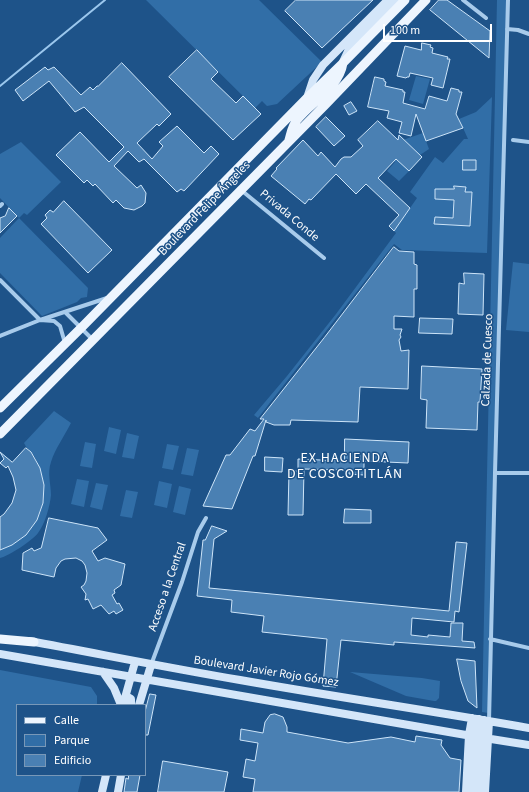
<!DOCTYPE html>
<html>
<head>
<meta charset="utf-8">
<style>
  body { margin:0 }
  #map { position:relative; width:529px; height:792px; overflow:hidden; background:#1e5389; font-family:"Source Sans 3",sans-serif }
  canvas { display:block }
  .legend { position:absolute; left:16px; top:704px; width:130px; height:72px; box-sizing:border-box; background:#1e5389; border:1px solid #7898b8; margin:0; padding:5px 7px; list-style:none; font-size:12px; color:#fff }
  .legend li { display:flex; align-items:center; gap:8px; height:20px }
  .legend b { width:20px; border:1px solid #7898b8 }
  .scale { position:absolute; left:383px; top:24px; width:109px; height:18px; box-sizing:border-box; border:2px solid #fff; border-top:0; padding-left:5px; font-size:12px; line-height:14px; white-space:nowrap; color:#fff; -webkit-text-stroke:3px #1e5389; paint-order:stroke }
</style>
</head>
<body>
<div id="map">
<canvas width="529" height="792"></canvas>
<ul class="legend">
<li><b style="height:5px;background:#edf5fe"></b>Calle</li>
<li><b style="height:11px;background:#316ea7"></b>Parque</li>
<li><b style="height:11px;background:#4a80b3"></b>Edificio</li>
</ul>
<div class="scale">100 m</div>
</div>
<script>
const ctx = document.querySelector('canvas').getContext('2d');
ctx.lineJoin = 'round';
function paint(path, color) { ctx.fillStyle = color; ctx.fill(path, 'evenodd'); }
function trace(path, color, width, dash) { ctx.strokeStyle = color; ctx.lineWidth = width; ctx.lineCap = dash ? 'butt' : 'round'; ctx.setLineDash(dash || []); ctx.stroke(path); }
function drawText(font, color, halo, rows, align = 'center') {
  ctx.font = font + ' "Source Sans 3",sans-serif'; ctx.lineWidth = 3; ctx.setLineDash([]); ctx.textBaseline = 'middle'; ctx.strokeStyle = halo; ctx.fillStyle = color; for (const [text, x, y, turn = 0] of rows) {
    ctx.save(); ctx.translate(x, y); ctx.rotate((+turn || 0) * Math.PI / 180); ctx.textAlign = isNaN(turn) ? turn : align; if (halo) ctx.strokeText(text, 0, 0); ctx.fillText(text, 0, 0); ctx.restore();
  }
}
const green = new Path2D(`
  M146 0H259L322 62 277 104 267 106 262 101 255 108Z
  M497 0H507L488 713 482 712Z
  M416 76 430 79 423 104 409 100Z
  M492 97 487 253 402 250 394 244 258 418 254 415 287 376 336 314 396 233 394 231 417 198 410 192 435 157 443 163 464 139H468L459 119 476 112ZM454 187H465V192H472L470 226 452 224Z
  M423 133 429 149 420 155 407 143 409 171 399 181 387 171 395 162 390 157 400 141Z
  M21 142 61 182 27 215 24 213 19 218 88 288 87 297 81 298 77 302 42 316 0 273V238L19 218 0 198V154Z
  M513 262 529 264V332L506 330Z
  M54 411 71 423C65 435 55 449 51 462 47 473 51 484 51 495 50 506 45 524 38 533 33 540 9 556 0 558V550C34 537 53 505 40 469 38 464 35 456 31 452 28 449 26 447 24 443Z
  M109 427 121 430 116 454 104 451Z
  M127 433 139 436 134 459 122 457Z
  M85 442 96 444 92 468 80 466Z
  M167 444 179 446 173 470 162 468Z
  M187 448 199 450 193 476 181 474Z
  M77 479 89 481 84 507 71 504Z
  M159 481 172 484 167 508 154 505Z
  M96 483 108 485 102 510 90 507Z
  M179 486 191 489 185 515 173 512Z
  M126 490 138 492 132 518 120 516Z
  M0 670 91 687 97 696V705H17V775H82L78 792H0Z
  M350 672 422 678 440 681 439 698 436 701H434L406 696Z`);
const stream = new Path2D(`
  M0 86 105 0`);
const building = new Path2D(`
  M296 0H373L322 48 285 11Z
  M439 0H447L490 31 489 58 430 10Z
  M422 43 431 45 430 47 433 48 432 53 448 57 447 59H450L443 88 431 85 433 78 410 73 409 77H407L406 78 397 76 405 46 421 50Z
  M197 50 218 72 211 79 236 103 243 96 261 114 233 140 169 77Z
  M122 63 171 114 159 126 157 124 137 143 152 159 163 146 159 142 177 126 204 153 211 146 219 154 184 191 181 189 177 192 144 159 139 162 128 151 114 166 137 188 141 185 146 193 145 203 142 206 134 210 124 208 116 200 113 203 95 184 93 186 87 180 84 183 56 155 80 132 109 162 124 147 84 107 75 112 49 81 23 101 15 90 45 67 48 70 54 67 81 95 90 87 93 90 97 86H98Z
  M375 77 384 79V81L386 82 385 86 403 90V92H405L403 103 425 109 429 96 447 101 451 88 459 90V92H462L456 114 463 128 426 141 416 114 411 136 399 133 402 122 387 118 389 111 368 107Z
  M351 102 357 111 349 115 344 106Z
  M326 117 345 136 334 146 316 127Z
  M378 121 398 140 399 135 422 157 409 171 396 159 378 178 410 208 394 231 389 226 399 215 366 184 356 194 336 174 311 200 309 199 305 204 271 176 277 169 276 168 303 140 318 156 321 152 335 167 341 159 344 157H351L363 146 358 140Z
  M463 160H476V170H463Z
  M454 186 466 187 465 192H472L470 226 434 224 435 217 453 218 454 200 435 199V189H454Z
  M64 201 112 250 88 273 41 224 47 218 45 215 50 210 53 212Z
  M9 208 17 216 0 233V218L5 216Z
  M394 247 399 251 414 252V264L417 265V289H414V317L394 316V329H402L400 335 401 337 399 340 401 351 409 350 408 389 360 387 358 422 291 420 290 425H274L266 422V420L255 456H253L232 509 203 506 226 455H230L250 429 255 431 264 419H260L324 338Z
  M464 273 484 274 483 315 458 314 459 283 464 284Z
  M420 318 453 319 452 334 419 333Z
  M422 366 482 369 480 402H478L477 430 426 428 427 400 421 399Z
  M345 439 409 442 408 463 364 461V475L349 474V471H343V470L304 469 303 515H288L289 471H298V459L344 461Z
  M26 448 31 452 40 468 44 485 43 503 37 520 26 535 12 545 0 550V517L4 514 12 503 16 490 13 477 8 466 6 468 0 463 4 459 0 452 12 462Z
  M265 457 283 458 282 472 265 471Z
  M345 509 371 510V523H344Z
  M49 518 98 528 107 540 92 551 98 561 105 558 125 564 121 585 114 590 115 593 112 595 117 604 119 603 123 610 116 614 114 611 109 614 101 605 93 609 88 599 85 600 86 594 81 587 84 585 86 581 87 573 85 565 82 561 76 558 65 559 61 561 56 568 54 577 22 570 23 553 32 548 34 551 41 548Z
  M212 526 227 531 214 539 209 588 449 611 456 542 467 543 459 612 455 611 454 622 412 618 411 635 428 637V635L450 637 451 623H463L462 641 474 642 475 648 394 642V645L341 640 336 687 323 686 327 639 262 632 264 616 231 612 232 600 197 596 203 540H205Z
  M457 659 475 661 477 708 468 701 461 681Z
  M150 694 156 695 148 735H145V712Z
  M275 714 283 717 287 727V732L348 743 391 737 415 742 416 736 442 740 441 745 450 758 461 760 459 792H253L255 779 243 777 246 759 255 761 258 743 240 740 241 729 263 733 265 722 270 715Z
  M163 761 228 772 224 792H158Z
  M129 775H140L137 792H124L126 778 128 779Z`);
const street = new Path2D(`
  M463 0 486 18
  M507 29 518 30 529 34
  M513 140 529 142
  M241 190 324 258
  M0 206 2 204
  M0 280 40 320 54 321 60 326 65 343
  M65 312 93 340
  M0 336 40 320 107 298
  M495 473H529
  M490 639 529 648
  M151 665 182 582 198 532 206 518
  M489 721 495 473 508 0`);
const secondary = new Path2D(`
  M343 62 350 47 396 0
  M307 98 313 80 323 65 388 0
  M29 641C100 654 170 668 240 680 336 697 433 711 529 728
  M0 654 466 735 529 745
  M103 672 114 688 121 705
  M126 696 131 699V705
  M123 705 135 662
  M139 705 151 665
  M102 792 106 775
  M118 792 121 775
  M466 792 469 735 472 718
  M473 792 476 736 479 719
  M480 792 484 720
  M485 792 489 721`);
const primary = new Path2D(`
  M289 140C291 133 292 126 297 120 312 101 339 88 343 63
  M0 408 82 327 307 98 343 63 405 0
  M0 434 326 104 426 0
  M0 639 34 642`);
const streetNames = [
  ["Boulevard Felipe Ángeles",205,209,-46],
  ["Privada Conde",289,216,40],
  ["Calzada de Cuesco",488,360,-88],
  ["Acceso a la Central",168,587,-71],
  ["Boulevard Javier Rojo Gómez",266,672,9]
];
const quarterNames = [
  ["EX HACIENDA",345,459],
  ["DE COSCOTITLÁN",345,475]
];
paint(green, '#316ea7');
trace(stream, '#9bc7ed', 2);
paint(building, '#4a80b3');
trace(building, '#cde4f8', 1);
trace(street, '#a8cbeb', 4);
trace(secondary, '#d4e6f9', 8);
trace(primary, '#edf5fe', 9);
drawText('12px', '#fff', '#1e5389', streetNames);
ctx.letterSpacing = '1px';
drawText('14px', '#fff', '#1e5389', quarterNames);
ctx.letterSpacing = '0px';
</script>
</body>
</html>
